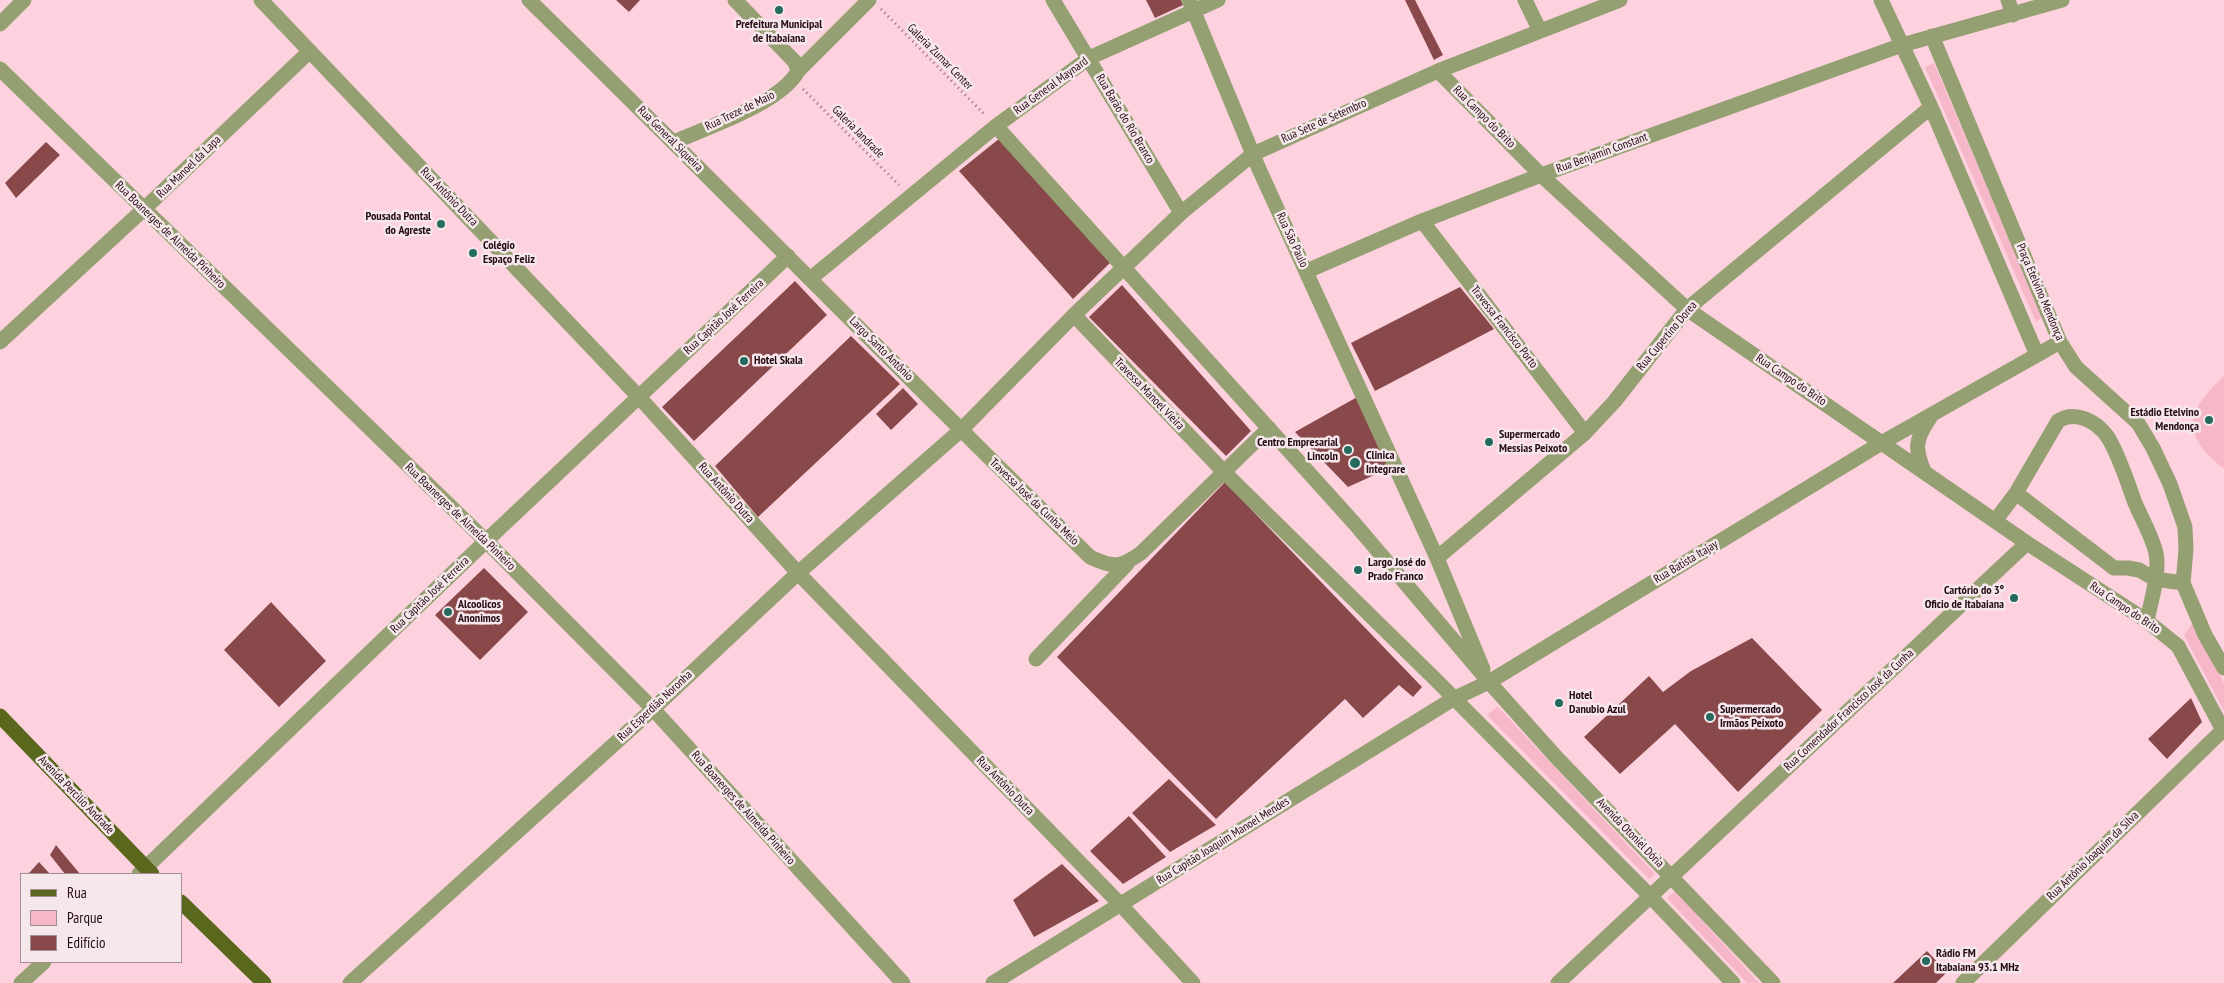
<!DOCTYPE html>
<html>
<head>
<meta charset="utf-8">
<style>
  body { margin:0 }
  #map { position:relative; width:2224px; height:983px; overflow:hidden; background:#fdd1dd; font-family:"PT Sans Narrow",sans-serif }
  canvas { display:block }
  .legend { position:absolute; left:20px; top:873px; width:162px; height:90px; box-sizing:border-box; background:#f6e7eb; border:1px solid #a28f95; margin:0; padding:6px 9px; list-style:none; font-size:15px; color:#240b14 }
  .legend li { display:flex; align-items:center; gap:10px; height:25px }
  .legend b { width:25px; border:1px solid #a28f95 }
</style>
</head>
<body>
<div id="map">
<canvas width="2224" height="983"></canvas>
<ul class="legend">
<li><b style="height:6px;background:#5a681d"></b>Rua</li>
<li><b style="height:14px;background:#f6b7c9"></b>Parque</li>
<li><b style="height:14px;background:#89494b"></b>Edifício</li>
</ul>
</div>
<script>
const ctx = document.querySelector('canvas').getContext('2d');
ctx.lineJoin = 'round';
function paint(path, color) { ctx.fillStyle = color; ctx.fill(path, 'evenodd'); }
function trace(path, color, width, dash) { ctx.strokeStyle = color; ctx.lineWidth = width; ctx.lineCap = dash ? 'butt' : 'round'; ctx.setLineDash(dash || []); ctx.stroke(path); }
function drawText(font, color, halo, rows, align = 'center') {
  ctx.font = font + ' "PT Sans Narrow",sans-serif'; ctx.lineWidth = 5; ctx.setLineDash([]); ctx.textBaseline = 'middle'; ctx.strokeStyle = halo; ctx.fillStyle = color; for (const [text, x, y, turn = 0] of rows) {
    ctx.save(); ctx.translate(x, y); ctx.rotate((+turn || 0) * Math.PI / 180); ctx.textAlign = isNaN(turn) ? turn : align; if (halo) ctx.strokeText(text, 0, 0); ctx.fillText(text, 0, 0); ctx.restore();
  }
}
const green = new Path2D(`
  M1934 63 2042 317 2036 322 1925 67Z
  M2224 376V468C2208 458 2186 434 2195 413 2201 398 2213 387 2224 376Z
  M2192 624 2224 683V711L2184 635Z
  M1497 707H1498L1655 874 1649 879 1487 715Z
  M1675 891 1759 983H1747L1667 898Z`);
const building = new Path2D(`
  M616 0H640L629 12Z
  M1146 0H1181L1183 5 1155 18Z
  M1405 0H1415L1443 55 1434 60Z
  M1000 138 1112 261 1073 299 959 171Z
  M46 142 60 155 16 198 5 183Z
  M795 281 827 315 694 441 662 407Z
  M1122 285 1251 431 1226 456 1089 317Z
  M1460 287 1494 329 1375 391 1351 343Z
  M851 336 900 384 758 517 715 466Z
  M903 388 918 404 891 430 876 414Z
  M1359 396 1390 468 1348 487 1295 432Z
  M1225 482 1422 687 1413 697 1399 685 1363 718 1345 699 1216 819 1057 657Z
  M484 568 528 612 480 660 435 615Z
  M271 602 326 661 279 707 224 650Z
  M1752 638 1822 710 1738 792 1675 724 1620 774 1584 737 1649 676 1663 692 1691 671Z
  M2191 698 2202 722 2167 759 2148 739Z
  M1169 779 1216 825 1170 852 1132 813Z
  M1129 816 1166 857 1123 884 1090 851Z
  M56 845 80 874H65L50 855Z
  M39 862 50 874H27L30 872Z
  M1062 864 1099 901 1034 937 1013 900Z
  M1927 951 1947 972 1936 983H1893Z`);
const path = new Path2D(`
  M881 9 985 115
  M803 89 899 185`);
const minor = new Path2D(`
  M261 0 639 397 798 573 1120 904 1193 983
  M529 0C717 184 902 373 1090 557 1113 568 1120 568 1141 553L1269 428
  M1053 0 1181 213
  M1189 0 1259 169 1437 558 1483 669
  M1525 0 1540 31
  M1881 0 1931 107 2037 355
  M2008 0 2013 15
  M0 24 24 0
  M1932 36 2060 342 2076 367 2138 423 2153 448 2170 484 2185 527 2186 550 2183 583 2205 635 2224 668
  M0 69 486 541 653 709 903 983
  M798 71 869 0
  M1438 71 1541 175 1687 309 2027 543 2147 621 2178 646 2224 732
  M996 126 1355 524 1489 682 1557 758 1773 983
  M674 142C708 127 781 103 798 71L795 62 735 0
  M1422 221 1585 433
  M1307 271 1422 221 1541 175 1902 45 2062 0
  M810 279 996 126 1089 58 1218 0
  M1074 315 1224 472 1437 681 1650 896 1733 983
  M0 342 144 209 310 51
  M1925 473C1914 449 1915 439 1930 418
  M2016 493 2114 568H2128L2139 570 2155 579 2183 583
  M1995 521 2016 493 2058 421C2075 410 2096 421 2107 436 2118 452 2128 484 2135 503 2142 519 2152 536 2156 553 2160 574 2151 600 2147 621
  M1437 558 1585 433 1614 402 1687 309 1931 107
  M1036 659 1127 564
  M139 874 486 541 788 256
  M21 983 44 962
  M350 983 653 709 798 573 961 430 1074 315 1181 213 1253 154 1438 71 1620 0
  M993 983 1453 699 1489 682 1883 442 2060 342
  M1558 983 2027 543
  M1963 983 2223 730`);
const major = new Path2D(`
  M0 716 152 874
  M181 902 264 983`);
const markers = [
  [779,10,5,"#246a5e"],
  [441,224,5,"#246a5e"],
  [473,253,5,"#246a5e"],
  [744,361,5,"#246a5e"],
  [2209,420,5,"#246a5e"],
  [1489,442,5,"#246a5e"],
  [1348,450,5,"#246a5e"],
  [1355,463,6,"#246a5e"],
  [1358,570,5,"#246a5e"],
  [2014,598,5,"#246a5e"],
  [448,612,5,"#246a5e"],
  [1559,703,5,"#246a5e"],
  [1710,717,5,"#246a5e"],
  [1926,961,5,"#246a5e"]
];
const poiNames = [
  ["Prefeitura Municipal",779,25,"center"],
  ["de Itabaiana",779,39,"center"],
  ["Pousada Pontal",431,217,"right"],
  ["do Agreste",431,231,"right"],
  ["Colégio",483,246],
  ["Espaço Feliz",483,260],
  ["Hotel Skala",754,361],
  ["Estádio Etelvino",2199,413,"right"],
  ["Mendonça",2199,427,"right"],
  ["Supermercado",1499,435],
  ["Messias Peixoto",1499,449],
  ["Centro Empresarial",1338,443,"right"],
  ["Lincoln",1338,457,"right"],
  ["Clinica",1366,456],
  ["Integrare",1366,470],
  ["Largo José do",1368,563],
  ["Prado Franco",1368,577],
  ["Cartório do 3º",2004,591,"right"],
  ["Oficio de Itabaiana",2004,605,"right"],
  ["Alcoolicos",458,605],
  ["Anonimos",458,619],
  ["Hotel",1569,696],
  ["Danubio Azul",1569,710],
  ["Supermercado",1720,710],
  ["Irmãos Peixoto",1720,724],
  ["Rádio FM",1936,954],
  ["Itabaiana 93.1 MHz",1936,968]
];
const streetNames = [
  ["Galeria Zumar Center",940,57,45],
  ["Rua General Maynard",1051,86,-36],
  ["Rua Treze de Maio",740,111,-26],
  ["Rua Campo do Brito",1484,117,45],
  ["Rua Barão do Rio Branco",1125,119,59],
  ["Rua Sete de Setembro",1324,121,-24],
  ["Galeria Jandrade",858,132,45],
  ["Rua General Siqueira",670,139,45],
  ["Rua Benjamin Constant",1602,153,-20],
  ["Rua Manoel da Lapa",189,167,-44],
  ["Rua Antônio Dutra",449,197,46],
  ["Rua Boanerges de Almeida Pinheiro",170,235,44],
  ["Rua São Paulo",1292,240,65],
  ["Praça Etelvino Mendonça",2040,292,67],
  ["Rua Capitão José Ferreira",724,317,-43],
  ["Travessa Francisco Porto",1504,327,52],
  ["Rua Cupertino Dorea",1667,336,-50],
  ["Largo Santo Antônio",881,349,45],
  ["Rua Campo do Brito",1791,380,34],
  ["Travessa Manoel Vieira",1149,394,46],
  ["Rua Antônio Dutra",726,493,48],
  ["Travessa José da Cunha Melo",1034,502,44],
  ["Rua Boanerges de Almeida Pinheiro",460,517,44],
  ["Rua Batista Itajay",1686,562,-31],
  ["Rua Capitão José Ferreira",430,595,-44],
  ["Rua Campo do Brito",2125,608,34],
  ["Rua Esperdião Noronha",655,706,-43],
  ["Rua Comendador Francisco José da Cunha",1849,710,-43],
  ["Rua Antônio Dutra",1005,786,46],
  ["Avenida Percilio Andrade",76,795,46],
  ["Rua Boanerges de Almeida Pinheiro",743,808,48],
  ["Avenida Otoniel Dória",1630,833,46],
  ["Rua Capitão Joaquim Manoel Mendes",1223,841,-32],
  ["Rua Antônio Joaquim da Silva",2093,856,-44]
];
paint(green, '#f6b7c9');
paint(building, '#89494b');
trace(path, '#906e78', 3, [1, 4]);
trace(minor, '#94a071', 15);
trace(major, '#5a681d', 15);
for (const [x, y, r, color] of markers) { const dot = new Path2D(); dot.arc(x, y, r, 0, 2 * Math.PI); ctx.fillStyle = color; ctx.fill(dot); trace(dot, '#f6e7eb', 2); }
drawText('bold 12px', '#240b14', '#f6e7eb', poiNames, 'left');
drawText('12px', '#240b14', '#f6e7eb', streetNames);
</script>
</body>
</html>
